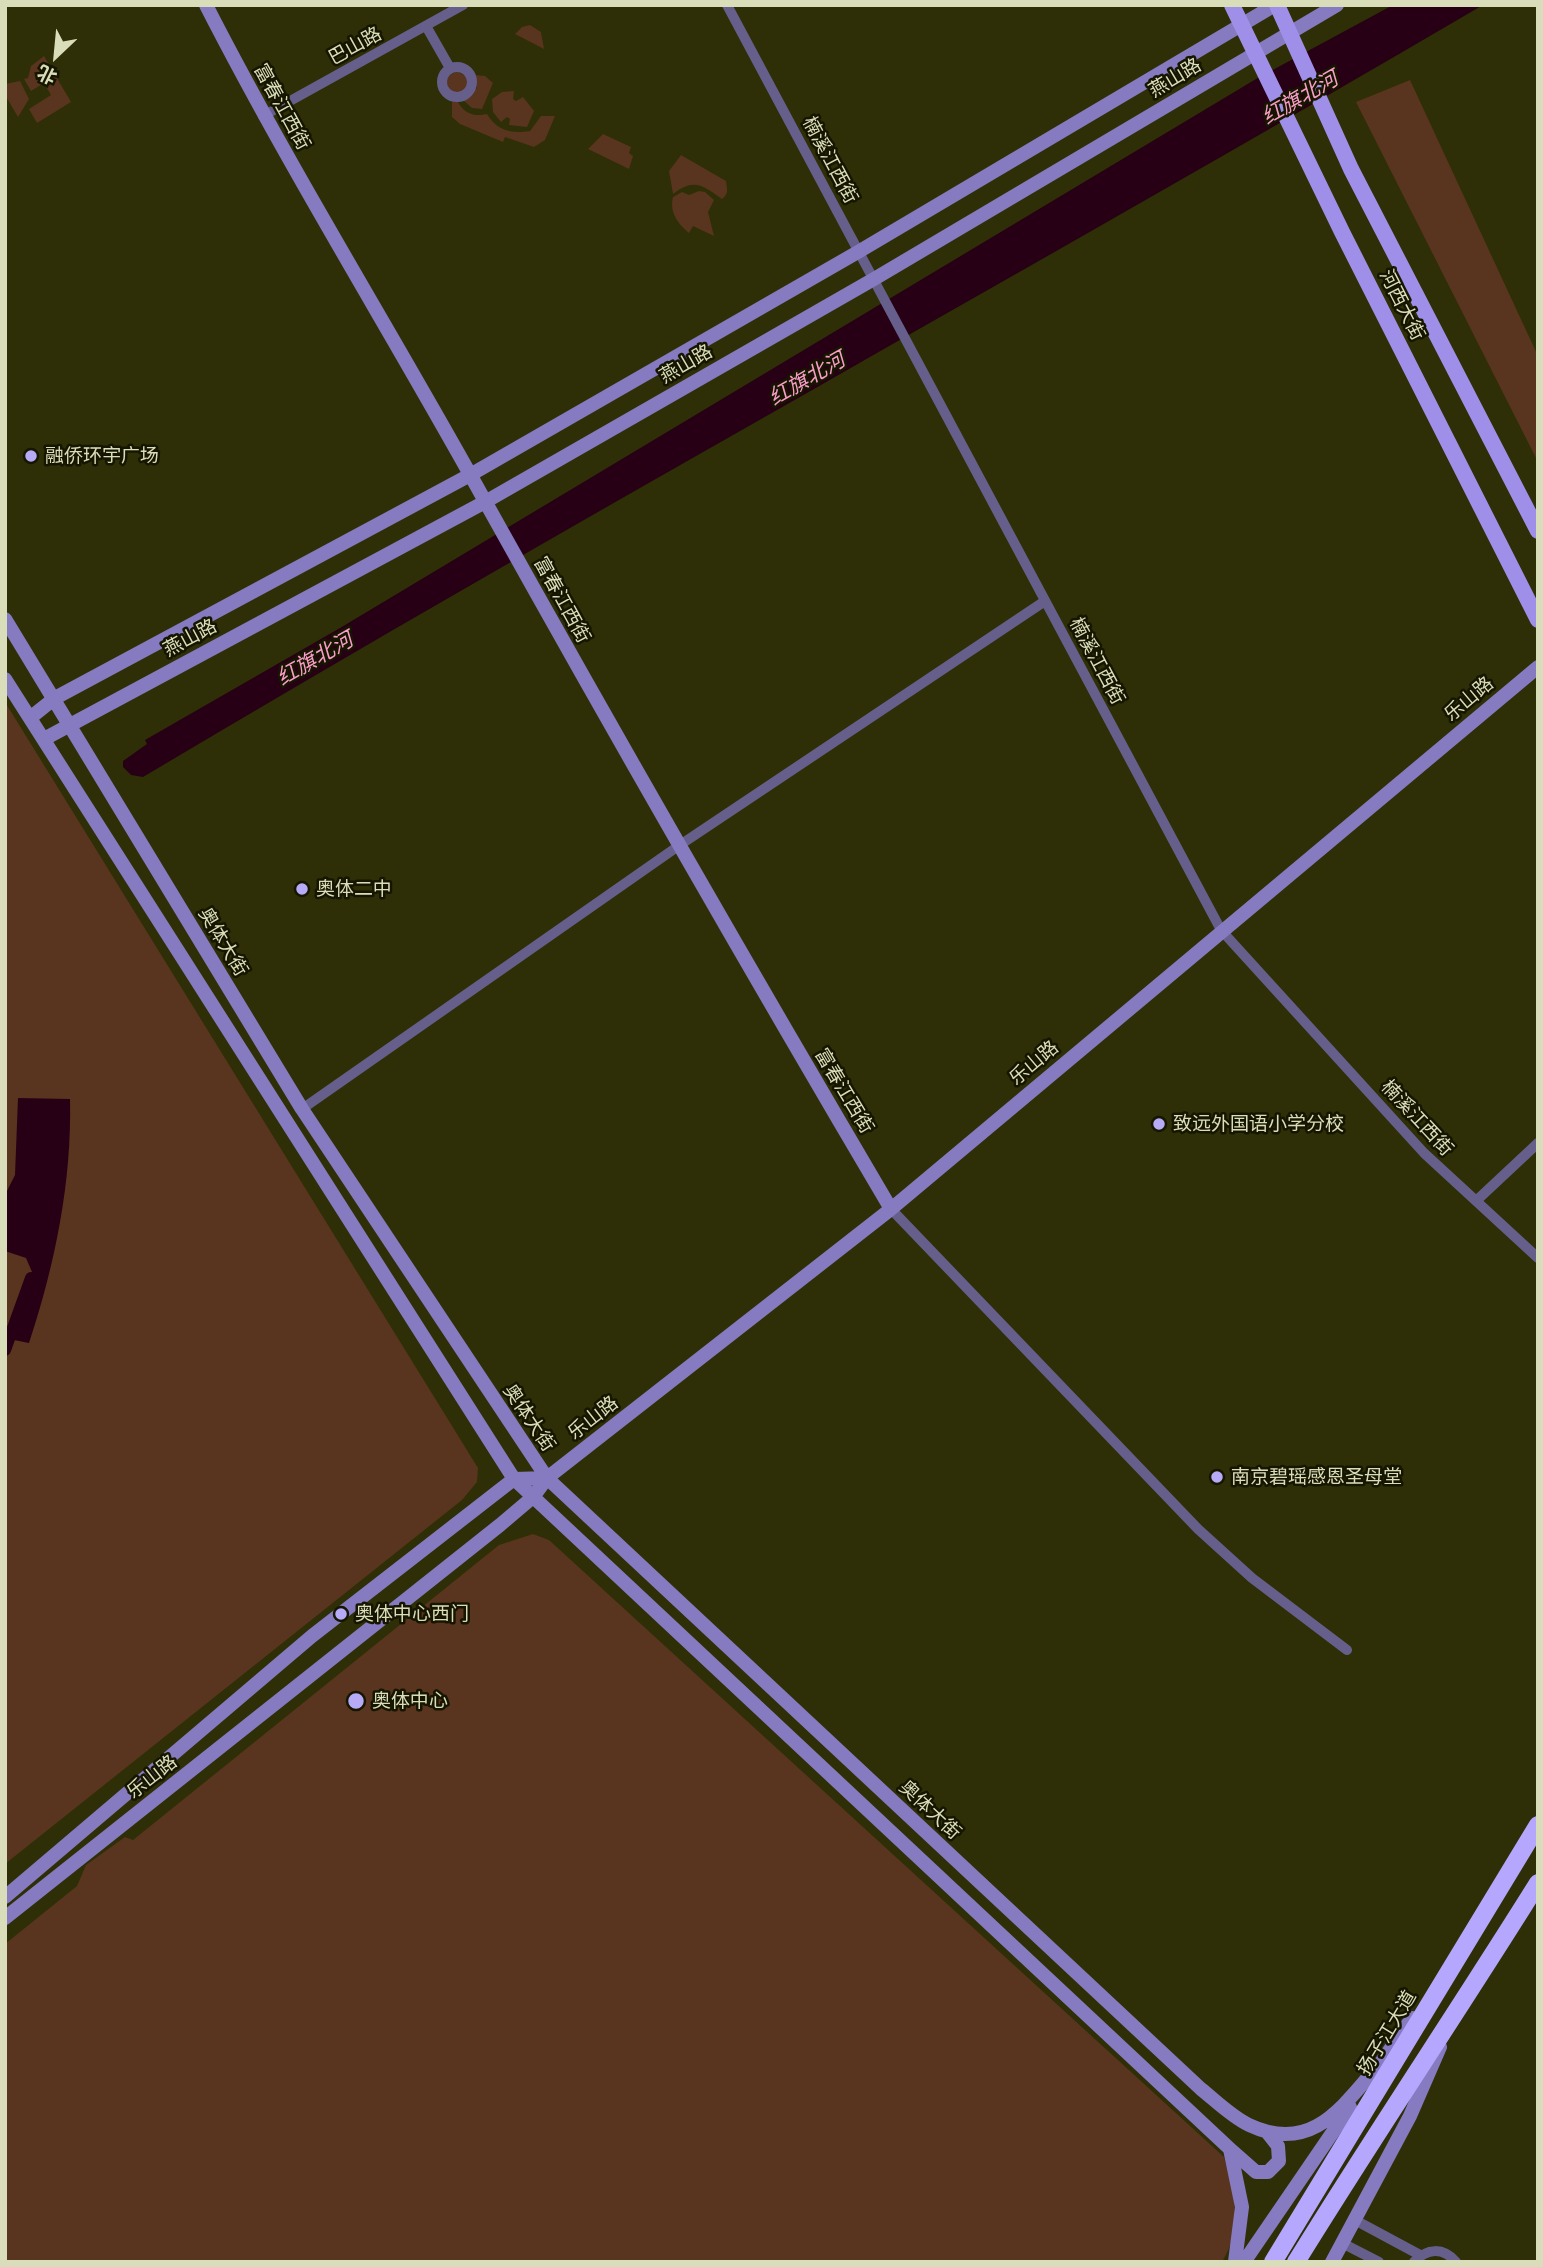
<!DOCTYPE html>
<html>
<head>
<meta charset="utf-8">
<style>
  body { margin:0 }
  #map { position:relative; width:1543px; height:2267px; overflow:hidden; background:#2e2f06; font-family:"Asap Condensed","Noto Sans SC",sans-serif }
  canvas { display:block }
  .frame { position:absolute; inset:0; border:7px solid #daddb9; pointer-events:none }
  .north { position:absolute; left:21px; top:21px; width:70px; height:70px; -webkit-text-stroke:5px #161600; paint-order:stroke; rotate:206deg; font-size:19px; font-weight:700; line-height:28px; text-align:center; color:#daddb9 }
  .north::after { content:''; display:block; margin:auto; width:24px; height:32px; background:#daddb9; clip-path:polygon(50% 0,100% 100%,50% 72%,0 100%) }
</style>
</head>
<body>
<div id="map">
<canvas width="1543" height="2267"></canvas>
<div class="frame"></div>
<div class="north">北</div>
</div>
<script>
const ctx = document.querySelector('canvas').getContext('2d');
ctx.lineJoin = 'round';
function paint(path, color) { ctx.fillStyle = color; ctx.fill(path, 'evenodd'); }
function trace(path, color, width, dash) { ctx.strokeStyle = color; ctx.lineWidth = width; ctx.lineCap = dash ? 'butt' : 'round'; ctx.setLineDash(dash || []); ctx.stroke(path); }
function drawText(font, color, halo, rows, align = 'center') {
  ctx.font = font + ' "Asap Condensed","Noto Sans SC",sans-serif'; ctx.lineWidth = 5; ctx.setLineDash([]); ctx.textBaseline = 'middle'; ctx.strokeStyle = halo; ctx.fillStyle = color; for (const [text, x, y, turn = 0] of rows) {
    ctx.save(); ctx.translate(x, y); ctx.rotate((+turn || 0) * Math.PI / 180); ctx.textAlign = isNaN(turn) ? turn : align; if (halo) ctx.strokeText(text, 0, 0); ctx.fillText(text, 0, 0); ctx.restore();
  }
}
const green = new Path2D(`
  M530 25 541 32 544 49 515 34 522 27Z
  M44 56 71 102 37 123 29 109 51 95 44 83 31 91 24 79 28 78 31 66Z
  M458 72 467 77 469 84 463 93 456 94 448 88C445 79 449 73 458 72Z
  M475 75 485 76 493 83 482 109 472 108 464 101 477 88Z
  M1410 80 1538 356V462L1356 102Z
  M20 81 29 99 18 117 5 95V84Z
  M514 91 513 99 516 101 523 97 534 111 527 127 509 125 510 119 507 117 501 122 493 112 492 99 502 92Z
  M452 102H458C465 114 474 117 487 114 497 131 512 134 530 131L541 116H555L545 140 534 147 505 137 503 142 460 124 452 117Z
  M603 134 631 147 629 153 633 156 629 169 588 149Z
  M681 155 726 181C727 189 729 194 722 199 702 185 694 178 673 194L669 171Z
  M699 191 705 192 714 200 708 212 714 236 693 226 689 233C678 224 669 212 673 197L682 192 689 195Z
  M5 702 478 1468 477 1482 462 1500 5 1864Z
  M533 1534 549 1540 1224 2157C1234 2191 1243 2229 1222 2262H5V1944L77 1886 86 1865 125 1837 133 1840 499 1545Z`);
const water = new Path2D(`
  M1393 5H1483C1038 266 586 513 143 777L131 775 123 767V761L147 744 145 740 340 628 1256 79Z
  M18 1098 70 1099C72 1181 55 1265 29 1343L14 1340 32 1272 26 1258 5 1251V1195L15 1175Z`);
const canal = new Path2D(`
  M5 1350 31 1278`);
const street = new Path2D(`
  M727 5 1221 930 1424 1153 1538 1258
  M426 26 450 68
  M442 82a15 15 0 1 1 30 0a15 15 0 1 1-30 0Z
  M263 116 463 5
  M302 1109 677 847 1045 601
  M1476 1201 1538 1143
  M891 1209 1198 1529 1252 1578 1347 1650
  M1353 2219 1420 2255
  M1342 2243 1379 2262
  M1414 2262C1427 2248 1443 2247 1456 2262`);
const secondary = new Path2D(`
  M206 5C293 175 394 336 486 503 618 740 753 975 891 1209
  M5 619 302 1109 547 1478 1201 2089C1216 2101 1232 2117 1249 2125 1315 2156 1345 2102 1384 2059
  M5 679 514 1479 1230 2149 1242 2207 1235 2262
  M30 718 55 698 470 475 858 252 1275 5
  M44 739 485 502 874 279 1337 5
  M5 1897 312 1636 415 1556 514 1479 547 1478 891 1209 1538 667
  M5 1918 500 1525 533 1497 547 1478
  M1380 2064 1412 2018
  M1231 2150 1256 2172H1268L1279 2161 1278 2146 1267 2132
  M1244 2262 1350 2107
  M1332 2262 1410 2116 1440 2047`);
const primary = new Path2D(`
  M1232 5 1342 232 1538 620
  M1277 5 1351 169 1538 531`);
const highway = new Path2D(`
  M1273 2262 1538 1825
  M1296 2262C1375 2134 1458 2011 1538 1883`);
const markers = [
  [31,456,7,"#b7abf8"],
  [302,889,7,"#b7abf8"],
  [1159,1124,7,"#b7abf8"],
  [1217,1477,7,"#b7abf8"],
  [341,1614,7,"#b7abf8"],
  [356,1701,9,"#b7abf8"]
];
const streetNames = [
  ["巴山路",355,46,-29],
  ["燕山路",1175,78,-31],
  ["富春江西街",282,107,61],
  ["楠溪江西街",830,160,62],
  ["河西大街",1402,305,63],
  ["燕山路",686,364,-30],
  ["富春江西街",562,600,61],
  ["燕山路",190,638,-28],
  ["楠溪江西街",1097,661,62],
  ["乐山路",1469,699,-40],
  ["奥体大街",223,942,59],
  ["乐山路",1034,1063,-40],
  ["富春江西街",844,1091,59],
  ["楠溪江西街",1417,1118,47],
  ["奥体大街",529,1418,56],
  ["乐山路",593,1418,-38],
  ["乐山路",152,1777,-38],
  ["奥体大街",930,1810,43],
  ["扬子江大道",1387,2033,-59]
];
const poiNames = [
  ["融侨环宇广场",45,456],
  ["奥体二中",316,889],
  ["致远外国语小学分校",1173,1124],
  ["南京碧瑶感恩圣母堂",1231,1477],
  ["奥体中心西门",355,1614],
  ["奥体中心",372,1701]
];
const waterNames = [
  ["红旗北河",1300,98,-30],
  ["红旗北河",807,379,-30],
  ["红旗北河",315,659,-30]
];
paint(green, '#59341e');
paint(water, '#270015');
trace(canal, '#270015', 12);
trace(street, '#665f8b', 10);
trace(secondary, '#867ac0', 14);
trace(primary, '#9f8fe9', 16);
trace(highway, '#b5a7fe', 18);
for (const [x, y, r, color] of markers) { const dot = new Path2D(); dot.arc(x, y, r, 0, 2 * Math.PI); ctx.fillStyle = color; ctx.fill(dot); trace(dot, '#161600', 2.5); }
drawText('19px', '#daddb9', '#161600', streetNames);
drawText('19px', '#daddb9', '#161600', poiNames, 'left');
drawText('italic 21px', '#fb9dc9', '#161600', waterNames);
</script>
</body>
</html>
